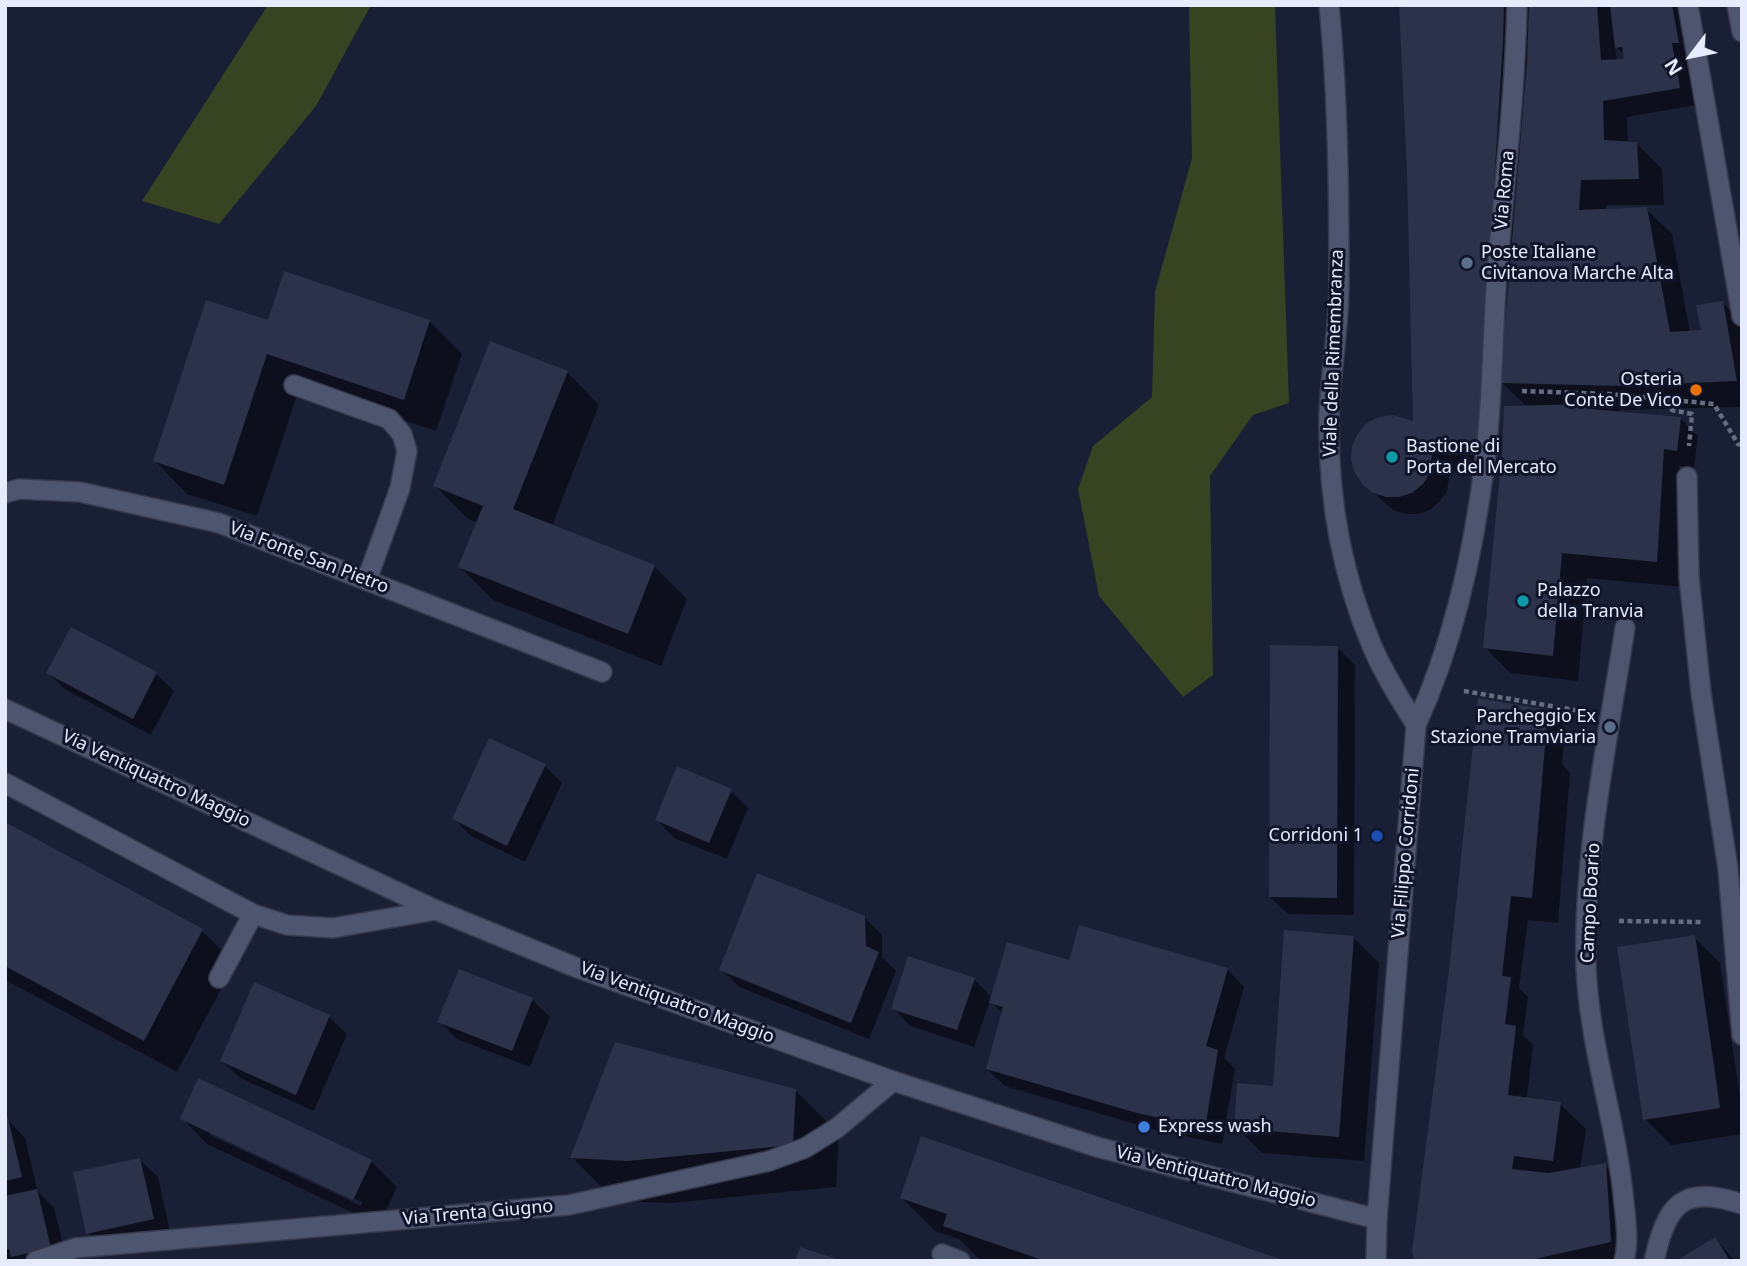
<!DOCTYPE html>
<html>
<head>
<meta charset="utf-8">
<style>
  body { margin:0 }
  #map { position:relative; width:1747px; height:1266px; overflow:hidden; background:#191f35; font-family:"Noto Sans",sans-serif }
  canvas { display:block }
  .frame { position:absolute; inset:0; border:7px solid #e7ecfc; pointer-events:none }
  .north { position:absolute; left:1656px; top:21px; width:70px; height:70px; -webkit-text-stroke:5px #10152b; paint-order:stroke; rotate:238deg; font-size:19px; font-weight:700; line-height:28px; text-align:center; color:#e7ecfc }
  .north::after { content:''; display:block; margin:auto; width:24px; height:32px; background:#e7ecfc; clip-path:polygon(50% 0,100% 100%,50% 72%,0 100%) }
</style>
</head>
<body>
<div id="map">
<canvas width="1747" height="1266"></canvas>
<div class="frame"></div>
<div class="north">N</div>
</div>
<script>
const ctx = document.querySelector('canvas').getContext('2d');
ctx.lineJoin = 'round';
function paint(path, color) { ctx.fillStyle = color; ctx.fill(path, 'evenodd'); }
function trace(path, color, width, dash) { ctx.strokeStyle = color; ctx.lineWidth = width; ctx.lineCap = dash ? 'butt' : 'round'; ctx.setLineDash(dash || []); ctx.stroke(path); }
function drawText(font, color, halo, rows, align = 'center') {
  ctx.font = font + ' "Noto Sans",sans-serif'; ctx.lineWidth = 6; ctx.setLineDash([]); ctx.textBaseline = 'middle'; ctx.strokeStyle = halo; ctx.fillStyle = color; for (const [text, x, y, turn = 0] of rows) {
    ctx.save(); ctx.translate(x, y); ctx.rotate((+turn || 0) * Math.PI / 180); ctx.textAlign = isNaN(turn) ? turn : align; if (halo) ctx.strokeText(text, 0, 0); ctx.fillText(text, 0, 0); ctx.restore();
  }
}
const green = new Path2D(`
  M268 5H371L316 106 219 224 142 201Z
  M1189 5H1275L1289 403 1253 415 1210 476 1213 675 1183 697 1099 596 1078 489 1093 446 1152 397 1155 292 1192 158Z`);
const shadow = new Path2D(`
  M1400 5H1686L1696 105 1627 117 1628 143H1636L1662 169 1664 205H1606V211L1646 209 1672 234 1690 333 1703 332 1723 303 1742 322V407L1619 410 1618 413 1681 419 1698 436 1694 467 1678 466 1689 476 1683 587 1587 578 1578 681 1510 673 1485 647 1527 407 1499 380 1494 472 1450 471 1447 491 1440 501 1430 510 1418 514H1405L1393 510 1364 484 1415 424 1409 174ZM1615 46 1625 55 1626 61 1617 62ZM1504 306H1508L1504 359H1501Z
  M429 321 462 354 436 431 300 386 257 516 187 494 155 461 269 322Z
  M567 372 599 405 552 526 654 566 687 599 661 666 493 600 460 567 478 523 468 519 435 486Z
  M71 629 156 674 174 691 151 735 66 690 48 673Z
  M1337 647 1355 665 1354 915 1288 914 1270 897Z
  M1547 711 1565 729 1562 764 1570 773 1558 923 1528 920 1519 988 1528 997 1523 1035 1533 1045 1527 1097 1530 1100 1560 1104 1586 1129 1580 1170 1605 1165 1623 1183 1619 1261H1416Z
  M544 765 562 783 525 862 471 836 454 819Z
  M731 791 748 808 727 859 674 838 657 820Z
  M5 824 202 931 235 963 177 1072 5 980Z
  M864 917 882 935V957L896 971 869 1039 739 987 721 969Z
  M1694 937 1720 963 1742 1110V1134L1671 1145 1645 1119Z
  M1354 938 1379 963 1364 1161 1262 1153 1236 1127 1274 1088Z
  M1070 963 1227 969 1244 987 1224 1058 1235 1069 1222 1144 1156 1130 1005 1086 987 1069 1003 1014 990 1001 974 1047 910 1026 893 1008 974 979 992 998Z
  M532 1000 550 1017 530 1067 457 1039 439 1021Z
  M329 1017 347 1034 314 1111 240 1078 222 1061Z
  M795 1090 839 1134 836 1187 671 1203 615 1201 572 1157Z
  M182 1118 371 1161 397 1187 379 1225 207 1144ZM210 1131 362 1202 361 1206 210 1135Z
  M8 1120 25 1138 38 1192 54 1208 67 1261H5V1121Z
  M140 1160 158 1177 171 1236 106 1250 88 1233Z
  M902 1198 1279 1261H986L978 1258 959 1239 935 1231Z
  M1715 1239 1735 1261H1679Z`);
const building = new Path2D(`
  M1399 5H1504L1503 41 1477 455 1432 454 1430 473 1423 484 1412 493 1399 497H1386L1373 493 1363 485 1355 473 1351 460 1352 446 1358 433 1367 423 1379 417 1393 415 1413 421 1407 174Z
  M1529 5H1597L1601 60 1624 59 1622 47 1615 48 1610 5H1672L1679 43H1672L1680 88 1603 101 1604 140 1637 142 1639 179 1581 180 1579 210 1647 207 1670 332 1701 330 1696 305 1723 301 1737 381 1625 386 1500 383 1527 62Z
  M284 271 430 320 404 400 267 354 224 485 153 461 206 300 268 320Z
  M490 341 568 371 513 509 655 565 628 634 458 567 483 506 433 486Z
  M1591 404V409L1681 417 1677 451 1664 449 1657 562 1562 553 1553 656 1483 648 1502 453 1504 406Z
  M71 627 157 672 133 719 46 673Z
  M1270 645 1338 646 1337 898 1269 897Z
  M1478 698 1548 710 1532 898 1511 896 1502 976 1511 977 1505 1024 1516 1026 1508 1095 1561 1102 1553 1161 1514 1156 1512 1169 1548 1173 1606 1163 1611 1242 1526 1261H1414L1412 1251 1449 970Z
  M489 738 546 764 507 846 452 819Z
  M677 766 732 789 709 843 655 820Z
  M5 822 203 929 144 1041 5 966Z
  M757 873 865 916 866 946 879 952 851 1023 719 970Z
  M1079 925 1228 968 1206 1046 1218 1050 1205 1128 1137 1113 986 1069 1003 1007 989 1003 1007 942 1069 960Z
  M1284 930 1354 936 1339 1137 1234 1128 1237 1083 1273 1086Z
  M1695 935 1720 1108 1643 1120 1617 947Z
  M908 956 975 978 957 1030 891 1009Z
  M459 969 533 998 512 1051 437 1022Z
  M254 982 330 1015 296 1095 220 1061Z
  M615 1042 796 1089 793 1145 627 1161 570 1158Z
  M198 1078 372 1160 353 1200 180 1119Z
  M8 1118 22 1177 5 1181V1119Z
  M921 1136 1283 1260V1261H1045L943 1226 947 1214 900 1198Z
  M140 1158 154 1219 86 1234 73 1172Z
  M37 1189 51 1248 11 1257 9 1249 5 1250V1196Z
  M1715 1237 1730 1261H1676Z
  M800 1247 840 1260V1261H795Z`);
const path = new Path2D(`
  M1522 391 1610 394 1714 404 1738 444 1742 445
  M1671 400 1672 410 1692 414 1689 446
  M1464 691 1580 711
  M1619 921 1701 922`);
const service = new Path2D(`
  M1737 5 1742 32
  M1687 477 1689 577 1701 693 1728 869 1742 1035
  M5 783 253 914 219 978
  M253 914 287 925 333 928 436 910
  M1624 1261C1629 1242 1626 1222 1624 1203 1617 1124 1589 1046 1586 966 1583 855 1608 738 1625 628`);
const minor = new Path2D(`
  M1329 5C1338 98 1339 193 1339 286 1339 330 1330 374 1329 418 1328 496 1342 575 1372 646 1384 674 1400 699 1416 725
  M1688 5 1742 316
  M294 385 389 419 402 434 407 451 400 488 367 580
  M5 493 19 489 80 492 219 523 602 672
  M1377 1219 1416 725C1454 642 1474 551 1485 460 1493 399 1492 336 1497 275 1504 185 1515 96 1517 5
  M942 1254 960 1261
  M36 1261 76 1248 569 1205 769 1161 805 1148 837 1128 893 1081
  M1654 1261C1667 1204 1682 1184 1742 1204`);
const secondary = new Path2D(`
  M5 709 436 910 575 967 893 1081 1097 1147 1377 1219 1376 1261`);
const markers = [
  [1467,263,7,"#5c6f8a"],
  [1696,390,7,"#e8710a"],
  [1392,457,7,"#0f9aa8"],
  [1523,601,7,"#0f9aa8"],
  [1610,727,7,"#5c6f8a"],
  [1377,836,7,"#1a4fb4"],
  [1144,1127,7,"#3f7fe0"]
];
const streetNames = [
  ["Via Roma",1505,190,-85],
  ["Viale della Rimembranza",1334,353,-88],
  ["Via Fonte San Pietro",309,558,21],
  ["Via Ventiquattro Maggio",156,779,25],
  ["Via Filippo Corridoni",1406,853,-85],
  ["Campo Boario",1591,903,-87],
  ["Via Ventiquattro Maggio",677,1003,20],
  ["Via Ventiquattro Maggio",1216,1177,14],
  ["Via Trenta Giugno",478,1213,-5]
];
const poiNames = [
  ["Poste Italiane",1481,253],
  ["Civitanova Marche Alta",1481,274],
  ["Osteria",1682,380,"right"],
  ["Conte De Vico",1682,401,"right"],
  ["Bastione di",1406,447],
  ["Porta del Mercato",1406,468],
  ["Palazzo",1537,591],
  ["della Tranvia",1537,612],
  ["Parcheggio Ex",1596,717,"right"],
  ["Stazione Tramviaria",1596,738,"right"],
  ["Corridoni 1",1363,836,"right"],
  ["Express wash",1158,1127]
];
paint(green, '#374321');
paint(shadow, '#0007');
paint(building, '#2c324a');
trace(service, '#373a4d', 22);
trace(minor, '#373a4d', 22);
trace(secondary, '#373a4d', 22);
trace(path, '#676c80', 4.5, [5, 3.5]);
trace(service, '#4e556f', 19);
trace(minor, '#4e556f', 19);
trace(secondary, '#4e556f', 19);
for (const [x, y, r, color] of markers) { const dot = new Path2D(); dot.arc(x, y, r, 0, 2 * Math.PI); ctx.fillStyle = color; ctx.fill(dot); trace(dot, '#10152b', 2.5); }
drawText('18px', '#e7ecfc', '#10152b', streetNames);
drawText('18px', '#e7ecfc', '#10152b', poiNames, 'left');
</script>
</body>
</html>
